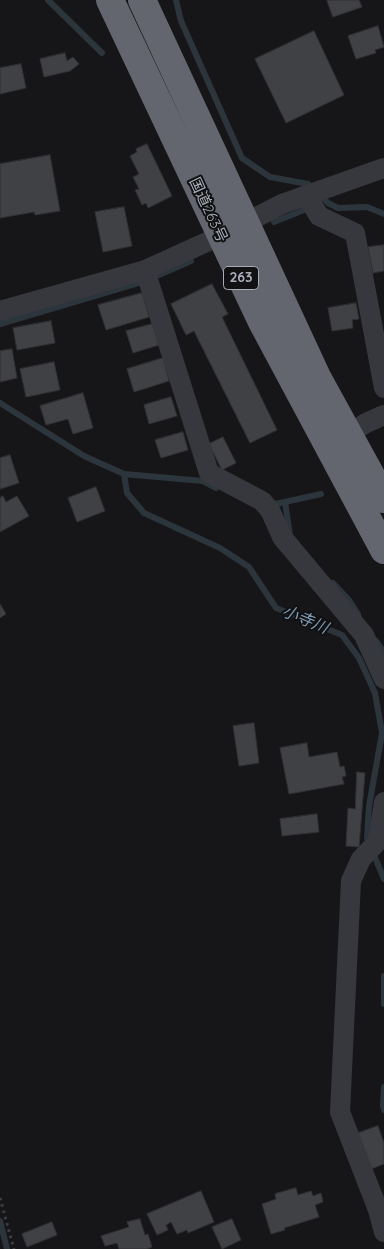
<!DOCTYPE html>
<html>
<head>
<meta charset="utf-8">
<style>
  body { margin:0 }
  canvas { display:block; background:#161618 }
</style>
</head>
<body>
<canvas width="384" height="1249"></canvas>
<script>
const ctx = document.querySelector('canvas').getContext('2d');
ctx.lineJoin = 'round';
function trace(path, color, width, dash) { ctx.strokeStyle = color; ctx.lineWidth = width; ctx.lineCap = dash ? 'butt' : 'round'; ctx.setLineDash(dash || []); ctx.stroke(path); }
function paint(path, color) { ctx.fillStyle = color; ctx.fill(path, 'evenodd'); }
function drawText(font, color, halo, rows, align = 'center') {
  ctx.font = font + ' Quicksand,"Noto Sans JP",sans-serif'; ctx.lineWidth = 4; ctx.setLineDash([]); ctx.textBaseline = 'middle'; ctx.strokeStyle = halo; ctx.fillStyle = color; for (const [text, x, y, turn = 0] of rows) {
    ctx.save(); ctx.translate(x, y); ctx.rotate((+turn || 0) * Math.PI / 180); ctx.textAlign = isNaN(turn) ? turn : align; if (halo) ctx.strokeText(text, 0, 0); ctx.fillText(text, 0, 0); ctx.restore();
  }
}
const stream = new Path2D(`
  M48 0 102 53
  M176 0 181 21 242 158 270 177 308 184 328 203 338 208 367 207 384 214
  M274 222 309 208
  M159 275 191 261
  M0 324 145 281
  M0 403 84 456 124 474 127 493 144 513 220 548 249 567 276 608 342 635 359 658 375 693 382 733 369 806 367 838 384 879
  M124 474 203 481 216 488
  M285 502 290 535
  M271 505 321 494
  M333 583 349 600 358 614
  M376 641 384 652
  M384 976V1004
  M384 1087 383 1106 384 1110
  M0 1221 7 1249`);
const building = new Path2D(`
  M327 0H359L362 7 333 17Z
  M378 26 384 47 375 50 376 53 356 59 348 36Z
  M314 31 344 95 286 123 255 59Z
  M65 53 67 61 73 57 79 64 70 71 44 77 40 59Z
  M21 64 26 88 0 94V68Z
  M147 144 172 196 148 208 146 203 142 205 135 190 139 189 133 177 139 174 130 156 137 152 136 149Z
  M50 155 60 211 35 215 34 212 0 218V164Z
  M124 207 132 246 103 252 95 212Z
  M384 245V271L373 273 368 247Z
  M212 284 228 314 222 317 277 430 250 443 194 331 186 335 171 304Z
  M142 293 149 317 106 330 98 305Z
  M356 303 359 319 352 320 353 328 332 331 328 308Z
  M51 321 55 343 17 350 13 328Z
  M152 324 159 345 133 353 126 331Z
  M12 349 17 378 0 382V351Z
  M163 358 169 381 134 392 127 369Z
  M54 362 60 390 26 397 20 369Z
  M83 393 93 428 73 434 68 419 46 425 40 406Z
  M171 397 177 416 149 424 144 405Z
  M183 432 188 450 161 458 155 440Z
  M223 437 236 463 222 470 209 444Z
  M10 455 19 483 0 489V458Z
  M96 487 105 511 77 522 68 498Z
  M3 496 6 502 17 496 29 516 0 532V498Z
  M0 604 6 614 0 618Z
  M254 723 259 763 239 766 233 726Z
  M307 743 309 757 337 752 340 767 344 766 346 776 342 777 344 784 289 794 280 748Z
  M357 772 365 773 359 847 346 846 348 808 355 809Z
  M317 814 319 832 282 836 280 819Z
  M378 1126 384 1143V1164L371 1169 358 1133Z
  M296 1188 298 1195 311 1191 313 1196 321 1193 323 1202 315 1205 319 1217 284 1228 285 1230 271 1234 262 1204 276 1199 275 1194Z
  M201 1191 214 1222 188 1233 187 1230 177 1234 171 1222 166 1225 168 1230 157 1235 147 1214Z
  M140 1219 145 1235 148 1234 152 1247 147 1249H119L117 1243 105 1246 101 1236 129 1227 127 1222Z
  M232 1219 241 1240 222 1249 212 1227Z
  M52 1222 57 1235 27 1247 22 1234Z`);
const path = new Path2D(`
  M0 1198 14 1249`);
const street = new Path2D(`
  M307 196 319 216 355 233 384 388
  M145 270 209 473 262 501 270 510 282 537 364 635 384 679
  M0 311 145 270 220 236 282 204 384 168
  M349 434 366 423 384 415
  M384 802 378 841 361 859 351 881 340 1112 378 1210 384 1232`);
const highway = new Path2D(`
  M110 0 262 322 384 550
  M142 0 317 377 384 499`);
const shields = [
  [241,278,35]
];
const shieldNames = [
  ["263",241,278]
];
const streetNames = [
  ["国道263号",208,210,65]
];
const waterNames = [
  ["小寺川",305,620,23]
];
trace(stream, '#2c353c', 6);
paint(building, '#404145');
trace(building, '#303034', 1);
trace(path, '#3d3f44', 3, [2.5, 4]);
trace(street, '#37383d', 20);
trace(highway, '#63666e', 28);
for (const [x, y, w] of shields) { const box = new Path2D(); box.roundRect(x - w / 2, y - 11.5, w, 23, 4); ctx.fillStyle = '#111113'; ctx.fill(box); trace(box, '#a8adb8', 1); }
drawText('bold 14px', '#a8adb8', null, shieldNames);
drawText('15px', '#a8adb8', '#111113', streetNames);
drawText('italic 16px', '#7f9bb3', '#111113', waterNames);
</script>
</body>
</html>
